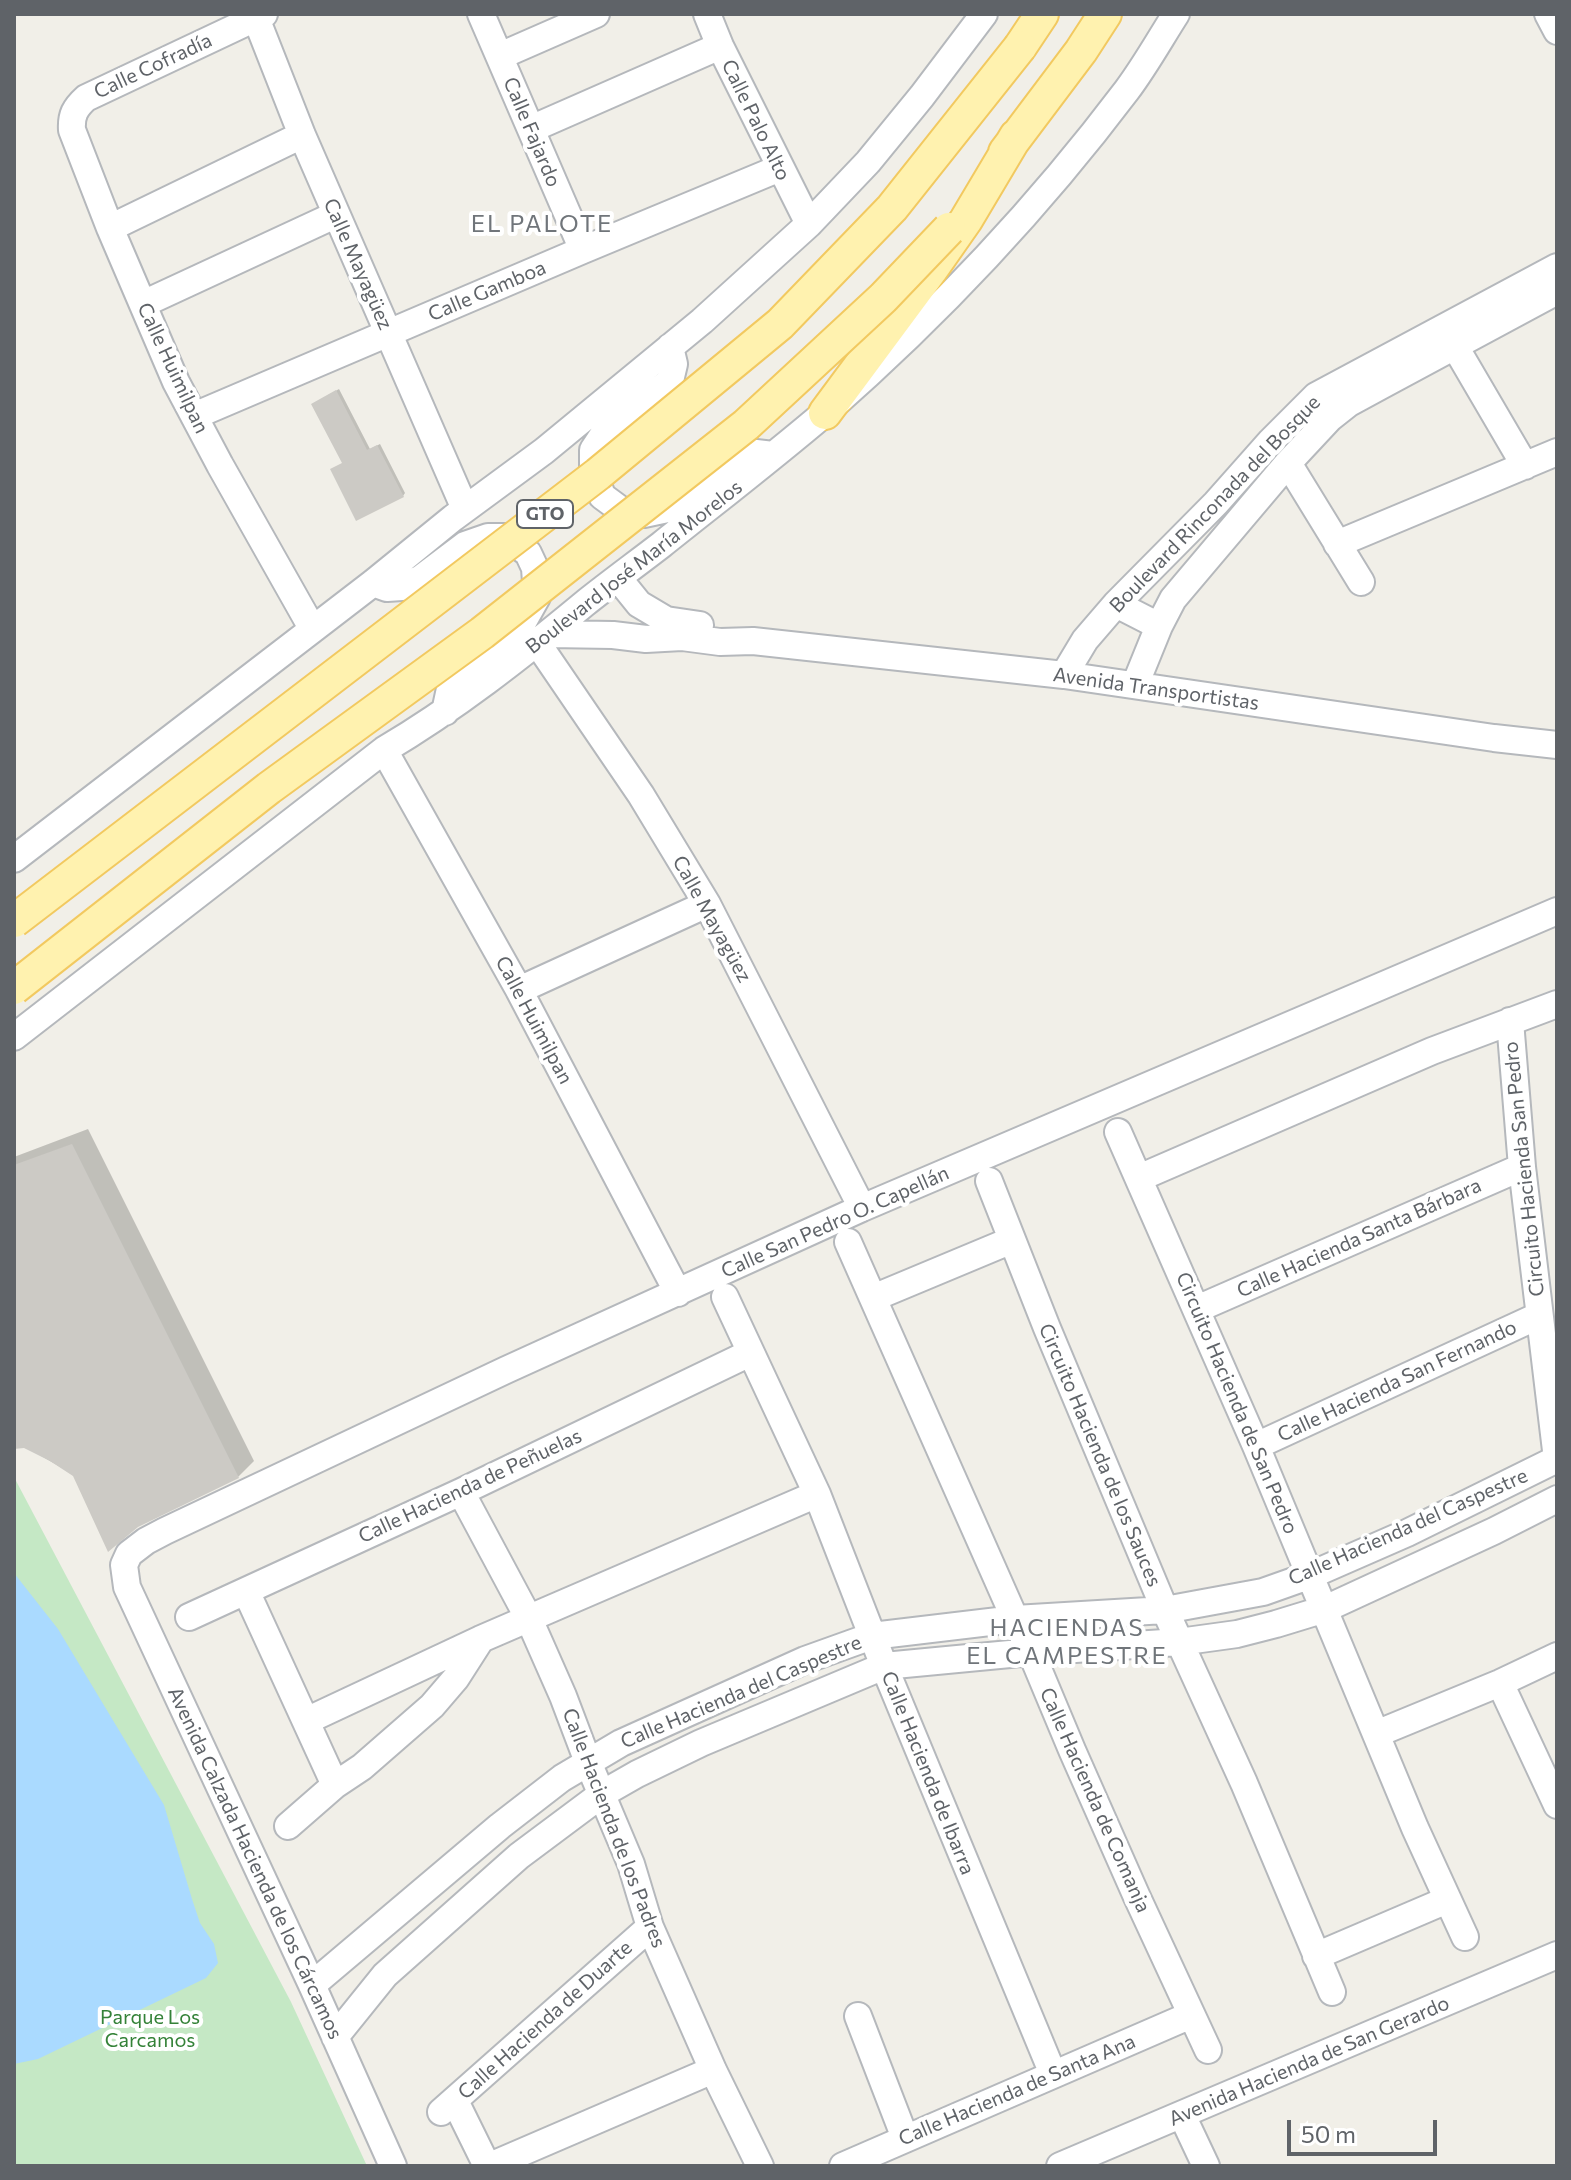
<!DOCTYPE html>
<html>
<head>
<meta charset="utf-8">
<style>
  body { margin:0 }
  #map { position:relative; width:1571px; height:2180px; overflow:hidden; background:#f1efe8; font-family:Commissioner,sans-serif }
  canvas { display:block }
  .frame { position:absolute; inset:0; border:16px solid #5f6368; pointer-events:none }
  .scale { position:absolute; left:1287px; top:2120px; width:150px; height:36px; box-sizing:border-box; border:4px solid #5f6368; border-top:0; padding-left:10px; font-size:24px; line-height:28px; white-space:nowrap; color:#5f6368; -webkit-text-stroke:6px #fff; paint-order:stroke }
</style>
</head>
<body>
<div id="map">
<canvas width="1571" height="2180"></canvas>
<div class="frame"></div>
<div class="scale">50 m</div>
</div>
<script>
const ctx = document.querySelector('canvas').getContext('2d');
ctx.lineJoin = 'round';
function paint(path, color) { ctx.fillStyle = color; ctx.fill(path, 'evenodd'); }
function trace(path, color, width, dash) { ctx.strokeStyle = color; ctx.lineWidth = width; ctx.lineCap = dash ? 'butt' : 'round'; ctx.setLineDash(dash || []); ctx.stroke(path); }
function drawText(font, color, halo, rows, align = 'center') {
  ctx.font = font + ' Commissioner,sans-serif'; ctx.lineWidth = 8; ctx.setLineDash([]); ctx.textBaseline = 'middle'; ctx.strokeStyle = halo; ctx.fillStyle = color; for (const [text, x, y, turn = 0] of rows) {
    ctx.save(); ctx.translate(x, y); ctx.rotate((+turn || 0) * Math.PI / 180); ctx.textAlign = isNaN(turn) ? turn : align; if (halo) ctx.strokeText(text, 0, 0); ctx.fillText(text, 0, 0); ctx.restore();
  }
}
const green = new Path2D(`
  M14 1477 291 2002 367 2166H14Z`);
const water = new Path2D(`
  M14 1573 58 1629 164 1805 192 1899 200 1923 214 1944 218 1963 206 1978 38 2059 14 2064Z`);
const shadow = new Path2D(`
  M339 389 370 449 380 444 405 493 403 496 316 402Z
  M88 1129 254 1461 238 1477 74 1475 24 1446 14 1447V1157Z`);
const building = new Path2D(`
  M336 390 367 450 377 445 404 497 356 521 330 469 342 463 311 404Z
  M72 1144 239 1478 138 1527 108 1552 73 1476 50 1461 24 1448 14 1449V1165Z`);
const minor = new Path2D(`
  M264 14 86 98C75 108 71 115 72 130L110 228 176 382 220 465 312 628
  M481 14 583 250
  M707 14 720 46 809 224
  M1548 14 1557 31
  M256 18 302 135 465 509
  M500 56 596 14
  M531 129 720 46
  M110 228 302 135
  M143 304 335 215
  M1446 331 1525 466
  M670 347 674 364 670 381 603 435 593 450V469L602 496 621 510 644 514 672 508 738 457 756 453 773 455
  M194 416 583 250 780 168
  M1288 463 1361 582
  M1337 544 1557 452
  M618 578 639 604 666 620 700 625
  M373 583 387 588 402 587 420 579 465 545 488 537H506L528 553 535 568 537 597 523 622 460 669 451 684 445 712
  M1116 604 1159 626
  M549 634 613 635 646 639 682 637 720 642 753 641 1064 675 1494 738 1557 745
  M538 644 641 795 707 904 862 1208
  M1064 675 1085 640 1116 604 1216 503 1271 441 1316 396 1557 267
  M1135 685 1159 626 1173 599 1288 463 1330 418 1349 403 1384 384 1557 291
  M384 750 519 990 678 1293
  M14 859 373 583 453 518 544 451 702 321 809 224 868 162 922 96 984 14
  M519 990 707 904
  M1510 1021 1522 1167 1557 1459
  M14 1037 384 750C455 708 520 657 584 604 609 584 635 565 661 545 716 501 772 458 826 412 937 315 1038 208 1127 90 1145 66 1160 39 1176 14
  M1118 1132 1256 1446 1415 1828 1465 1937
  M1139 1178 1432 1051 1557 1004
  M989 1181 1047 1328 1165 1610 1244 1783 1332 1992
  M848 1242 1015 1619 1031 1652 1072 1750 1137 1897 1208 2050
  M725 1297 817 1494 884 1666 1053 2074
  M873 1298 1012 1240
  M1197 1309 1522 1167
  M1256 1446 1538 1316
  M461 1492 529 1619 563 1696 588 1762 631 1864 650 1927 713 2070 760 2166
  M246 1591 335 1785
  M189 1617 461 1492 750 1353
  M1500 1683 1557 1805
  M306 1721 481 1639 817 1494
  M1376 1734 1500 1683 1557 1656
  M288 1826 335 1785 362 1767 432 1706 456 1678 481 1639
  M1316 1956 1447 1900
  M312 1985 500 1826 562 1778 621 1743 805 1660 872 1636 1015 1619 1165 1610 1263 1592 1311 1575 1407 1533 1557 1459
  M858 2016 905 2138
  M335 2037 385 1975 519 1856 602 1794 637 1774 701 1743 884 1666 1031 1652 1179 1642 1237 1634 1276 1624 1325 1609 1494 1531 1557 1499
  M455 2101 487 2166
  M441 2112 650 1927
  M1182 2115 1206 2166
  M393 2166 312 1985 127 1587 124 1565 129 1554 146 1541 165 1531 506 1370 862 1208 1557 911
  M490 2166 713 2070
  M843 2166 1191 2015
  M1060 2166 1557 1955`);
const major = new Path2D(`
  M1020 47 1042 14
  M1005 152 1081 51 1105 14
  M825 413 931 270 966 220 1016 136`);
const majorBridge = new Path2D(`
  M14 921 598 474 780 324 892 208 1020 47
  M14 988 269 788 482 633 746 425 883 298 949 229`);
const shields = [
  [545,514,56]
];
const shieldNames = [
  ["GTO",545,514]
];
const streetNames = [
  ["Calle Cofradía",153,66,-25],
  ["Calle Palo Alto",756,120,64],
  ["Calle Fajardo",532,132,67],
  ["Calle Mayagüez",358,264,66],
  ["Calle Gamboa",487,291,-23],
  ["Calle Huimilpan",173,368,65],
  ["Boulevard Rinconada del Bosque",1215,504,-46],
  ["Boulevard José María Morelos",634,567,-38],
  ["Avenida Transportistas",1156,689,8],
  ["Calle Mayagüez",712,919,61],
  ["Calle Huimilpan",534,1020,62],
  ["Circuito Hacienda San Pedro",1524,1169,-96],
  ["Calle San Pedro O. Capellán",835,1222,-24],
  ["Calle Hacienda Santa Bárbara",1359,1238,-24],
  ["Calle Hacienda San Fernando",1397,1381,-25],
  ["Circuito Hacienda de San Pedro",1237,1403,67],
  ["Circuito Hacienda de los Sauces",1100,1455,67],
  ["Calle Hacienda de Peñuelas",470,1486,-25],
  ["Calle Hacienda del Caspestre",1408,1527,-24],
  ["Calle Hacienda del Caspestre",741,1692,-23],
  ["Calle Hacienda de Ibarra",928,1773,68],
  ["Calle Hacienda de Comanja",1095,1800,66],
  ["Calle Hacienda de los Padres",614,1828,69],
  ["Avenida Calzada Hacienda de los Cárcamos",255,1863,65],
  ["Calle Hacienda de Duarte",545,2020,-42],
  ["Avenida Hacienda de San Gerardo",1309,2061,-23],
  ["Calle Hacienda de Santa Ana",1017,2090,-23]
];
const parkNames = [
  ["Parque Los",150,2017],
  ["Carcamos",150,2040]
];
const quarterNames = [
  ["EL PALOTE",542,224],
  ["HACIENDAS",1067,1628],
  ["EL CAMPESTRE",1067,1656]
];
paint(green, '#c5e8c5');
paint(water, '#aadaff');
paint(shadow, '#0003');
paint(building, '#cccac5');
trace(minor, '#b5b8bc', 30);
trace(major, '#f2c960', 36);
trace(minor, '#fff', 26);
trace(major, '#fff2af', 32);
trace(majorBridge, '#f2c960', 36, []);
trace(majorBridge, '#fff2af', 32);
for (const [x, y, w] of shields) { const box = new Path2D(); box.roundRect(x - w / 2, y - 14, w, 28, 6); ctx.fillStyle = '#fff'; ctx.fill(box); trace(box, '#5f6368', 2); }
drawText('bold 18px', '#5f6368', null, shieldNames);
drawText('20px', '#5f6368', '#fff', streetNames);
drawText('20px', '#348238', '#fff', parkNames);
ctx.letterSpacing = '2px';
drawText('24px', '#70757a', '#fff', quarterNames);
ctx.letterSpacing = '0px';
</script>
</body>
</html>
